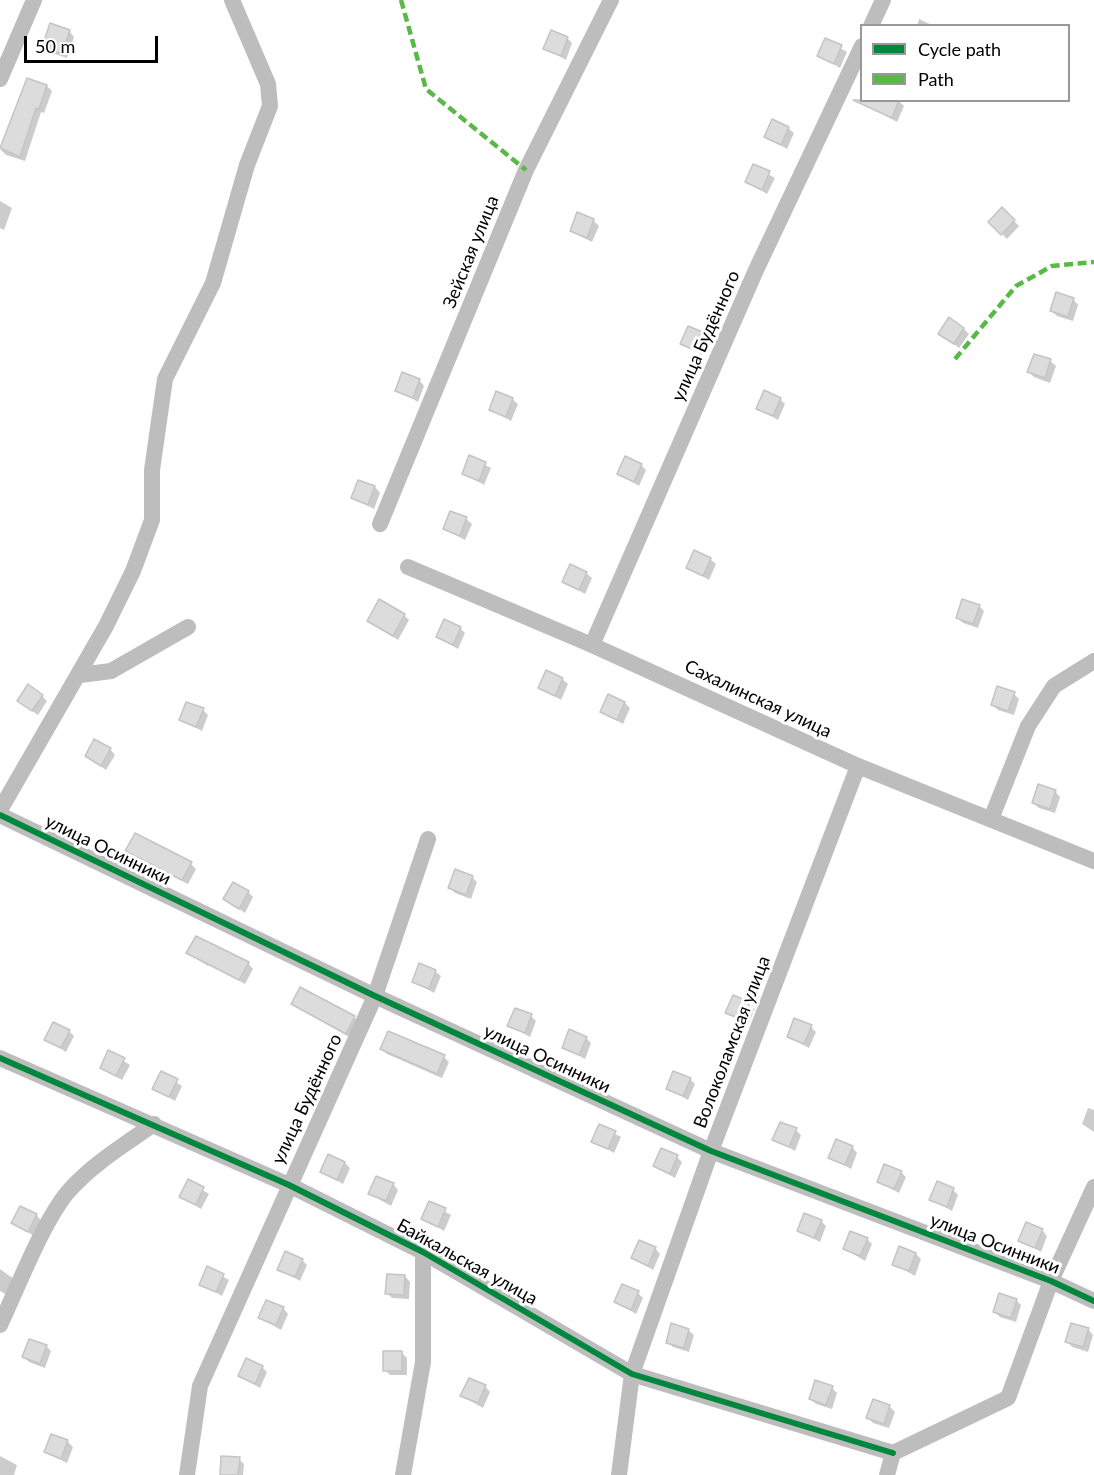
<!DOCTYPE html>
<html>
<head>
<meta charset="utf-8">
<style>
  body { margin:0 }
  #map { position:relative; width:1094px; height:1475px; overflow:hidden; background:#fff; font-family:Lato,sans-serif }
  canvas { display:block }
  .legend { position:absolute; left:860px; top:24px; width:210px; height:78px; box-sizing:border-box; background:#fff; border:2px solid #999; margin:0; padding:8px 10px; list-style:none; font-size:18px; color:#000 }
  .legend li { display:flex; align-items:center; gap:12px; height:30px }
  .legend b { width:30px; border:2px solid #999 }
  .scale { position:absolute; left:24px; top:36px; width:134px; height:27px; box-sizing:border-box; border:3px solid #000; border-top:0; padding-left:8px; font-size:18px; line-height:21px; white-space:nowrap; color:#000; -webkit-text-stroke:4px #fff; paint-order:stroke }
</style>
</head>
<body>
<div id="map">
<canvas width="1094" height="1475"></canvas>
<ul class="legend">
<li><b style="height:8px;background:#00873e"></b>Cycle path</li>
<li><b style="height:8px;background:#58b947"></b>Path</li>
</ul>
<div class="scale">50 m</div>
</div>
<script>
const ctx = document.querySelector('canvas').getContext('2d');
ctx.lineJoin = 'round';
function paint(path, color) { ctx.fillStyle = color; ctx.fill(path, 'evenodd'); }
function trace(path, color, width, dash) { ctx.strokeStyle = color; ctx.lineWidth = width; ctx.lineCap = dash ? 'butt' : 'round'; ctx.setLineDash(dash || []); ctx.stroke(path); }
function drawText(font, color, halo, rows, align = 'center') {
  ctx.font = font + ' Lato,sans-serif'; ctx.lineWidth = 6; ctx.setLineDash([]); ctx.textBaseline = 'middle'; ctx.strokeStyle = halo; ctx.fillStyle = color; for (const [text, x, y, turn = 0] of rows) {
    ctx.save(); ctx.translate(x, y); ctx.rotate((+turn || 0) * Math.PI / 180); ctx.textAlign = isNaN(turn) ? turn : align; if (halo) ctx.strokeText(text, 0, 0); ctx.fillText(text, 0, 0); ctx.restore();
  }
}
const shadow = new Path2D(`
  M919 19 934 26H917Z
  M69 31 74 37 67 58 49 52 43 47Z
  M567 38 572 43 566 60 545 48Z
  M826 40 847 52 840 68 819 56Z
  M47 86 52 91 44 113 41 112 25 161 6 155 1 150 9 128Z
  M898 100 904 106 897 122 876 110Z
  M788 128 794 133 787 149 766 137Z
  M754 166 775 178 767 194 747 182Z
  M0 201 12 208 4 230 0 228Z
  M1002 209 1019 226 1007 239 990 222Z
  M593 220 599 226 592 242 571 231Z
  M1073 299 1078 305 1073 321 1057 316 1052 311Z
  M964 329 969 334 959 348 940 334Z
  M704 334 710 339 702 355 682 343Z
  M1035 355 1050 361 1056 366 1050 383 1034 377 1029 372Z
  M419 380 424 386 418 402 397 390Z
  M512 399 518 404 511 421 490 409Z
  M780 399 785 404 778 420 757 408Z
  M470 457 491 468 484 485 464 473Z
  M641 465 646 470 639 486 619 474Z
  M359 481 375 487 380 493 374 509 353 498Z
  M466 519 472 524 465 540 444 529Z
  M710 559 716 564 709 580 688 568Z
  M586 573 592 578 585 594 564 582Z
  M979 606 984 611 978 628 963 623 957 617Z
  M404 615 409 620 398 640 369 621Z
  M460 628 465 633 458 649 437 637Z
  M562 679 568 684 561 700 540 688Z
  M1014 694 1019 699 1014 715 998 710 993 705Z
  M42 696 47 701 38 715 18 701Z
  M625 703 630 708 623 724 602 712Z
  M203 710 208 715 202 731 181 720Z
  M110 749 115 755 106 770 86 756Z
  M1055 791 1060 797 1055 813 1039 808 1033 803Z
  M136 835 191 864 196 869 188 884 132 856 127 850Z
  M472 877 477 882 471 899 455 893 450 888Z
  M248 892 253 897 245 913 225 899Z
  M188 953 248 963 253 969 245 984 209 964 208 966Z
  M435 971 441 976 434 993 413 981Z
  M734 997 755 1009 748 1025 727 1013Z
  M292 1004 354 1017 359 1022 351 1038Z
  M531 1016 536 1021 530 1037 509 1025Z
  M811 1027 816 1032 809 1048 789 1037Z
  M69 1031 74 1036 66 1052 46 1039Z
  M586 1038 591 1043 585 1059 564 1048Z
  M382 1049 444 1057 449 1062 442 1078 387 1054Z
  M109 1052 130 1065 122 1080 101 1068Z
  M162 1073 182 1086 175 1101 154 1089Z
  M690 1079 695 1084 688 1100 668 1089Z
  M1088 1108 1094 1110V1132L1082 1124Z
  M600 1126 621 1137 614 1153 593 1141Z
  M796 1130 801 1135 795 1151 774 1139Z
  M852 1147 857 1153 851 1169 830 1157Z
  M677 1157 682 1162 675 1178 654 1166Z
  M345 1163 350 1168 343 1184 322 1172Z
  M901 1172 906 1177 899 1193 879 1182Z
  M188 1181 209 1194 201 1209 181 1197Z
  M393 1184 398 1190 391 1206 370 1194Z
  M953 1190 958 1195 952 1211 931 1199Z
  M430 1203 451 1215 444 1231 423 1219Z
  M36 1215 41 1220 34 1236 13 1223Z
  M821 1221 826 1226 820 1242 799 1231Z
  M1042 1230 1047 1236 1041 1252 1020 1240Z
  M867 1239 872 1244 865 1261 845 1249Z
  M655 1248 660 1254 653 1270 633 1258Z
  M900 1248 916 1254 921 1259 915 1276 894 1264Z
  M302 1260 307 1265 300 1281 279 1269Z
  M208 1268 229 1280 222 1296 201 1284Z
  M0 1269 14 1279 7 1295 0 1291Z
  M405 1276 410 1282 409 1299 392 1298 387 1293Z
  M638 1293 643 1298 636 1314 616 1302Z
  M1016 1300 1021 1305 1016 1322 1000 1317 995 1312Z
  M283 1308 288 1314 281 1330 260 1318Z
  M1088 1329 1093 1335 1088 1352 1072 1347 1067 1341Z
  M688 1330 694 1335 689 1352 673 1347 668 1342Z
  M46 1346 51 1351 45 1368 29 1362 24 1357Z
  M401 1352 407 1358V1375H390L385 1370Z
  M262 1367 267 1372 260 1388 240 1376Z
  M485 1386 490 1392 483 1408 462 1396Z
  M832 1388 837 1393 832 1409 816 1404 810 1398Z
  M874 1401 890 1407 895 1412 889 1428 873 1423 868 1418Z
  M52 1436 68 1442 73 1447 67 1463 45 1452Z
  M0 1456 17 1465 14 1475H0Z
  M239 1459 244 1464 243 1475H221Z`);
const building = new Path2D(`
  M50 23 70 30 62 54 42 47Z
  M551 30 568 37 561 56 543 49Z
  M825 38 842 45 834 64 817 56Z
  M27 78 47 85 39 109 36 108 20 157 0 148Z
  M853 100H899L892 118Z
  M772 119 789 127 781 145 764 137Z
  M753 164 770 171 762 190 745 182Z
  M1002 207 1015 220 1001 235 988 222Z
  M577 212 594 219 587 238 570 231Z
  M1056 292 1074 298 1068 317 1050 311Z
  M949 317 964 328 954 344 938 334Z
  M688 326 705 333 697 351 680 344Z
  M1034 354 1051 359 1045 378 1027 372Z
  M402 372 420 379 413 398 395 391Z
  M764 390 781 398 773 416 756 409Z
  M496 391 513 398 506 417 489 410Z
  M469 455 486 462 479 481 462 474Z
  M625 456 642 464 634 482 617 474Z
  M358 480 375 486 368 505 351 498Z
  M450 511 467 517 460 536 443 529Z
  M694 550 711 558 703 576 686 568Z
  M570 564 587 572 579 590 562 582Z
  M379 599 405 614 393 636 367 621Z
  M962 599 980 605 973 624 956 618Z
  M444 619 461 627 453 645 436 637Z
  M546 670 563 678 555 696 538 688Z
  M28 684 43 695 32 711 17 701Z
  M997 686 1015 692 1008 711 991 705Z
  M608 694 625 702 617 720 600 712Z
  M186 702 204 708 196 727 179 720Z
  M94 739 111 748 101 766 85 756Z
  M1038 784 1056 790 1050 809 1032 803Z
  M135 833 192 862 182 880 125 851Z
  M455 869 473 876 466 895 448 888Z
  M233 882 249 891 239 909 223 899Z
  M196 936 249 962 239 980 186 953Z
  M419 963 436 970 429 989 412 982Z
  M300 987 355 1016 346 1034 291 1004Z
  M733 995 750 1002 743 1020 725 1013Z
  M515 1008 532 1014 525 1033 507 1026Z
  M794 1018 812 1025 804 1044 787 1037Z
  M53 1022 70 1030 61 1048 44 1040Z
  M569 1029 587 1037 579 1055 562 1048Z
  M388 1031 445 1055 437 1074 380 1049Z
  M108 1050 125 1058 116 1076 100 1068Z
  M161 1071 178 1079 169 1097 152 1089Z
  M673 1071 691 1078 683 1096 666 1089Z
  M780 1122 797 1128 789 1147 772 1140Z
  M599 1124 616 1131 608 1149 591 1142Z
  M836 1139 853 1146 845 1165 828 1158Z
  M661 1148 678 1155 670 1174 653 1166Z
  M328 1154 345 1162 337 1180 320 1172Z
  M884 1164 902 1171 894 1189 877 1182Z
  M376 1176 394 1183 386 1201 368 1194Z
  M188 1179 204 1187 196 1205 179 1197Z
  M937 1181 954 1188 947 1207 929 1200Z
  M429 1201 446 1208 438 1227 421 1219Z
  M20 1206 37 1214 28 1232 11 1223Z
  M804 1213 822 1220 814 1238 797 1231Z
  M1026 1222 1043 1229 1035 1248 1018 1241Z
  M850 1231 868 1238 860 1256 843 1249Z
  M639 1240 656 1247 648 1266 631 1258Z
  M899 1246 916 1253 909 1271 892 1265Z
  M285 1251 303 1259 295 1277 277 1270Z
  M207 1266 224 1274 216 1292 199 1285Z
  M387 1274 405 1275 404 1295 385 1294Z
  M622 1284 639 1291 631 1310 614 1302Z
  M999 1293 1017 1299 1011 1318 993 1312Z
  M266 1300 284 1307 276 1325 258 1318Z
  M671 1323 689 1329 684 1348 666 1343Z
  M1071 1323 1089 1328 1083 1347 1065 1342Z
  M29 1339 47 1345 40 1364 22 1357Z
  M383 1351H402V1371H383Z
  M246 1358 263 1366 255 1384 238 1376Z
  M469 1378 486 1385 478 1403 460 1396Z
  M815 1380 833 1386 826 1405 809 1399Z
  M873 1399 890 1405 884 1424 866 1418Z
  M51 1434 68 1440 61 1459 44 1452Z
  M221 1456 240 1457 238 1475H220Z`);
const minor = new Path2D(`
  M871 26 883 0
  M0 79 34 0
  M380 524 526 170 611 0
  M408 567 592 645 858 766 1094 861
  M592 645 756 270 862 46
  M80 675 111 671 188 627
  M0 810 106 626 133 571 152 520V470L165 379 213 283 247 165 270 106 268 84 232 0
  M0 815 375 996 711 1151 1051 1281 1094 1301
  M991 819 1028 726 1054 686 1094 661
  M0 1058 289 1185 423 1252 632 1374 893 1453
  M0 1325C18 1287 42 1224 67 1193 91 1165 124 1145 154 1124
  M187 1475 200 1386 375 996 428 839
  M403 1475 423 1362V1252
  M619 1475 632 1374 711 1151 858 766
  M887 1475 893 1453 1008 1398 1051 1281 1094 1187`);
const quiet = new Path2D(`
  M401 0 426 89 526 170
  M955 359 1016 286 1052 266 1094 262`);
const cycleway = new Path2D(`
  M0 815 375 996 711 1151 1051 1281 1094 1301
  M0 1058 289 1185 423 1252 632 1374 893 1453`);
const streetNames = [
  ["Зейская улица",471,252,-68],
  ["улица Будённого",706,336,-66],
  ["Сахалинская улица",758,699,25],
  ["улица Осинники",108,850,26],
  ["Волоколамская улица",732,1042,-69],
  ["улица Осинники",547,1059,25],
  ["улица Будённого",307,1099,-65],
  ["улица Осинники",995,1244,21],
  ["Байкальская улица",467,1262,29]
];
paint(shadow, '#0003');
paint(building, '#dcdcdc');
trace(building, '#c4c4c4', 1.5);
trace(minor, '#bdbdbd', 16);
trace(quiet, '#58b947', 4.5, [9, 4.5]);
trace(cycleway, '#00873e', 6);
drawText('18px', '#000', '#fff', streetNames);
</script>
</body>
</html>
